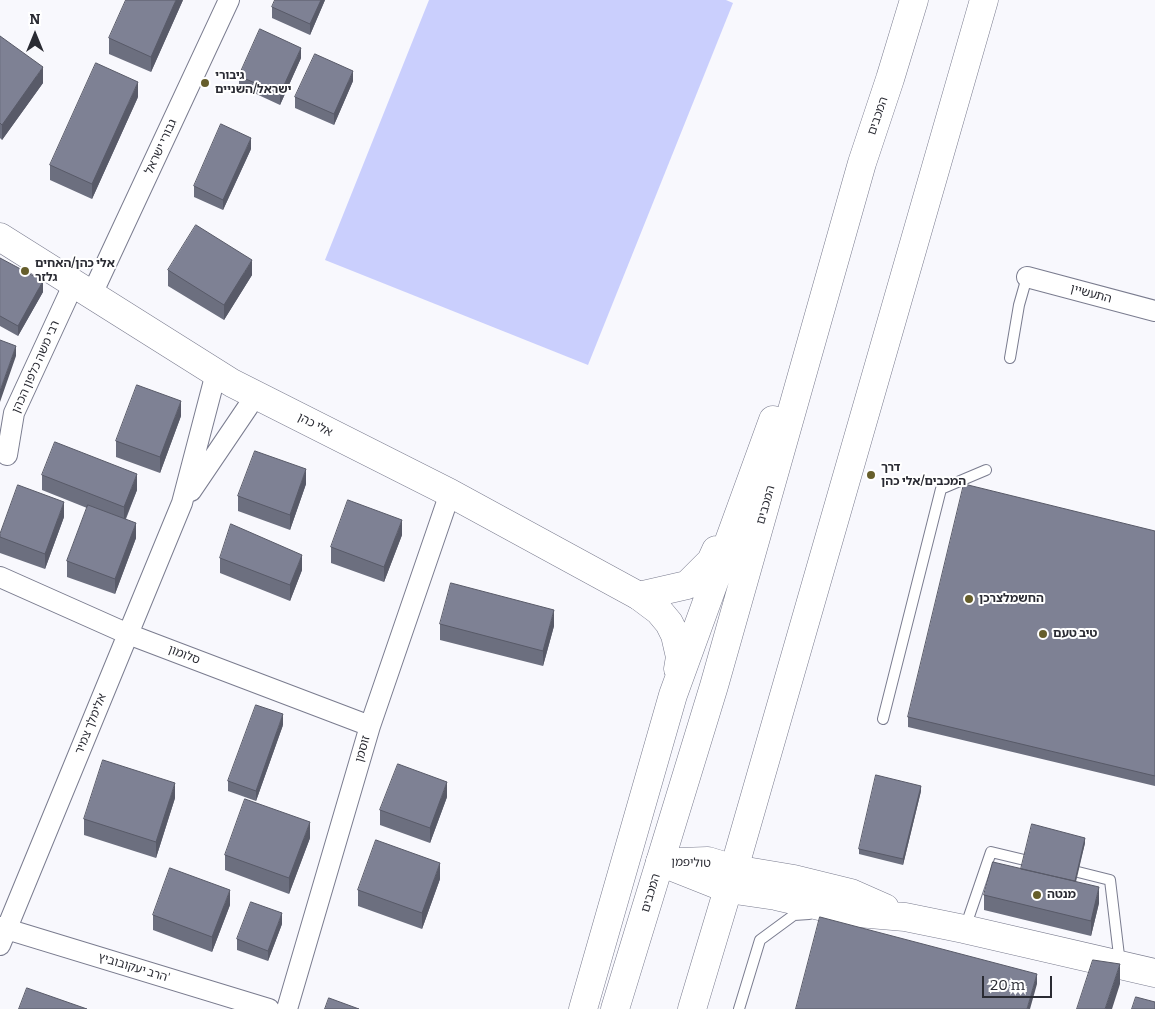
<!DOCTYPE html>
<html>
<head>
<meta charset="utf-8">
<style>
  body { margin:0 }
  #map { position:relative; width:1155px; height:1009px; overflow:hidden; background:#f8f8fd; font-family:Bitter,serif }
  canvas { display:block }
  .north { position:absolute; left:10px; top:10px; width:50px; height:50px; -webkit-text-stroke:4px #fff; paint-order:stroke; rotate:0deg; font-size:14px; font-weight:700; line-height:20px; text-align:center; color:#2a2b33 }
  .north::after { content:''; display:block; margin:auto; width:18px; height:22px; background:#2a2b33; clip-path:polygon(50% 0,100% 100%,50% 72%,0 100%) }
  .scale { position:absolute; left:982px; top:976px; width:70px; height:22px; box-sizing:border-box; border:2px solid #2a2b33; border-top:0; padding-left:6px; font-size:15px; line-height:18px; white-space:nowrap; color:#2a2b33; -webkit-text-stroke:4px #fff; paint-order:stroke }
</style>
</head>
<body>
<div id="map">
<canvas width="1155" height="1009"></canvas>
<div class="north">N</div>
<div class="scale">20 m</div>
</div>
<script>
const ctx = document.querySelector('canvas').getContext('2d');
ctx.lineJoin = 'round';
function paint(path, color) { ctx.fillStyle = color; ctx.fill(path, 'evenodd'); }
function trace(path, color, width, dash) { ctx.strokeStyle = color; ctx.lineWidth = width; ctx.lineCap = dash ? 'butt' : 'round'; ctx.setLineDash(dash || []); ctx.stroke(path); }
function drawText(font, color, halo, rows, align = 'center') {
  ctx.font = font + ' Bitter,"Noto Sans Hebrew",serif'; ctx.lineWidth = 4; ctx.setLineDash([]); ctx.textBaseline = 'middle'; ctx.strokeStyle = halo; ctx.fillStyle = color; for (const [text, x, y, turn = 0] of rows) {
    ctx.save(); ctx.translate(x, y); ctx.rotate((+turn || 0) * Math.PI / 180); ctx.textAlign = isNaN(turn) ? turn : align; if (halo) ctx.strokeText(text, 0, 0); ctx.fillText(text, 0, 0); ctx.restore();
  }
}
const green = new Path2D(`
  M429 0H726L733 3 588 365 325 260Z`);
const lane = new Path2D(`
  M1010 358 1019 305 1027 277
  M883 719 941 489 986 470
  M1066 869 1110 880 1120 964
  M965 928 991 852 1037 863
  M739 1009 760 940 794 915 809 914`);
const street = new Path2D(`
  M1027 277 1155 311
  M92 294 229 0
  M7 455 14 413 74 283
  M191 491 256 395
  M0 577 128 634 370 726
  M0 927 269 1009
  M0 945 182 503 216 373
  M287 1009 370 726 450 493`);
const secondary = new Path2D(`
  M0 237 232 383 450 493 639 596
  M660 862 728 889 776 896 846 912 905 917 964 929 1155 973
  M679 862 708 861 734 869 794 879 851 893 885 908`);
const primary = new Path2D(`
  M639 596 687 585 711 561 716 550
  M639 596 659 611 669 623 675 635 680 657 678 669
  M583 1009 673 695 773 420
  M615 1009 714 686 862 163 890 79 914 0
  M692 1009 734 869 984 0`);
const wall = new Path2D(`
  M183 0 151 72 109 54V38Z
  M325 0 310 35 272 18V7Z
  M0 36 43 83 2 140 0 138Z
  M301 58 280 105 239 86V76Z
  M353 81 334 125 295 108V97Z
  M138 97 92 199 50 180V165Z
  M251 149 223 210 194 197V186Z
  M0 258 43 292 18 336 0 326Z
  M168 270 252 275 224 320 168 286Z
  M181 416 160 473 116 457V441Z
  M42 475 137 490 126 519 136 538 115 594 67 577V561L87 508 42 490Z
  M306 484 290 530 238 511V496Z
  M64 517 45 569 0 553V534Z
  M1155 531V786L908 727V717Z
  M402 535 384 582 331 563V547Z
  M220 558 302 570 290 601 220 573Z
  M440 624 554 626 543 666 440 640Z
  M283 725 256 801 228 791V781Z
  M921 791 903 865 859 854V849Z
  M447 797 430 843 380 825V810Z
  M175 798 156 858 84 835V819Z
  M310 838 289 894 225 870V855Z
  M1085 843 1076 882 1099 903 1091 936 984 910V895L1021 869Z
  M440 879 422 929 358 906V890Z
  M230 905 212 952 153 930V915Z
  M282 924 268 961 237 950V939Z`);
const shadedWall = new Path2D(`
  M176 0H183L151 72V57Z
  M321 0H325L310 35V24Z
  M301 48V58L280 105V94Z
  M43 67V83L2 140V125Z
  M353 71V81L334 125V114Z
  M138 82V97L92 199V184Z
  M251 138V149L223 210V200Z
  M252 260V275L224 320V305Z
  M43 281V292L18 336V326Z
  M16 346V356L0 402V391Z
  M181 401V416L160 473V457Z
  M306 469V484L290 530V515Z
  M137 474V490L124 522V507Z
  M64 502V517L45 569V554Z
  M402 520V535L384 582V567Z
  M136 523V538L115 594V579Z
  M302 555V570L290 601V585Z
  M554 610V626L543 666V651Z
  M283 714V725L256 801V791Z
  M447 782V797L430 843V828Z
  M175 783V798L156 858V842Z
  M921 786V791L903 865V859Z
  M310 822V838L289 894V878Z
  M1085 838V843L1072 895V889Z
  M440 863V879L422 929V913Z
  M1099 887V903L1091 936V921Z
  M230 890V905L212 952V937Z
  M282 913V924L268 961V951Z
  M1120 964V984L1112 1009H1105Z
  M1037 974V984L1030 1009H1027Z`);
const building = new Path2D(`
  M126 0H176L151 57 109 38Z
  M275 0H321L310 24 272 7Z
  M260 29 301 48 280 94 239 76Z
  M0 36 43 67 2 125 0 123Z
  M315 54 353 71 334 114 295 97Z
  M96 63 138 82 92 184 50 165Z
  M221 124 251 138 223 200 194 186Z
  M196 225 252 260 224 305 168 270Z
  M0 258 43 281 18 326 0 316Z
  M0 340 16 346 0 391Z
  M137 385 181 401 160 457 116 441Z
  M55 442 137 474 124 507 42 475Z
  M255 451 306 469 290 515 238 496Z
  M964 484 1155 531V776L908 717Z
  M18 485 64 502 45 554 0 537V534Z
  M348 500 402 520 384 567 331 547Z
  M88 505 136 523 115 579 67 561Z
  M231 524 302 555 290 585 220 558Z
  M451 583 554 610 543 651 440 624Z
  M256 705 283 714 256 791 228 781Z
  M103 760 175 783 156 842 84 819Z
  M398 764 447 782 430 828 380 810Z
  M876 775 921 786 903 859 859 849Z
  M245 799 310 822 289 878 225 855Z
  M1032 824 1085 838 1075 881 1021 869Z
  M376 840 440 863 422 913 358 890Z
  M993 862 1099 887 1091 921 984 895Z
  M170 868 230 890 212 937 153 915Z
  M251 902 282 913 268 951 237 939Z
  M820 917 1037 974 1027 1009H796Z
  M1093 960 1120 964 1105 1009H1077Z
  M27 988 87 1009H19Z
  M1136 997 1155 1002V1009H1132Z
  M329 998 359 1009H325Z`);
const markers = [
  [205,83,5,"#665e2b"],
  [25,271,5,"#665e2b"],
  [871,475,5,"#665e2b"],
  [969,599,5,"#665e2b"],
  [1043,634,5,"#665e2b"],
  [1037,895,5,"#665e2b"]
];
const poiNames = [
  ["גיבורי",215,76],
  ["ישראל/השניים",215,90],
  ["אלי כהן/האחים",35,264],
  ["גלזר",35,278],
  ["דרך",881,468],
  ["המכבים/אלי כהן",881,482],
  ["החשמלצרכן",979,599],
  ["טיב טעם",1053,634],
  ["מנטה",1047,895]
];
const streetNames = [
  ["המכבים",878,116,-71],
  ["גבורי ישראל",161,147,-65],
  ["התעשיין",1091,294,15],
  ["רבי משה כלפון הכהן",36,367,-66],
  ["אלי כהן",315,425,27],
  ["המכבים",766,505,-74],
  ["סלומון",184,655,21],
  ["אלימלך צמיר",91,724,-68],
  ["זוסמן",363,749,-74],
  ["טוליפמן",691,863,2],
  ["המכבים",651,893,-73],
  ["הרב יעקובוביץ'",134,968,17]
];
paint(green, '#cacffd');
trace(lane, '#7a7c8f', 12);
trace(street, '#7a7c8f', 22);
trace(secondary, '#7a7c8f', 29);
trace(primary, '#7a7c8f', 29);
trace(lane, '#fff', 10);
trace(street, '#fff', 20);
trace(secondary, '#fff', 28);
trace(primary, '#fff', 28);
paint(wall, '#6c6f7f');
paint(shadedWall, '#585a68');
paint(building, '#7e8194');
trace(building, '#585a68', 1);
for (const [x, y, r, color] of markers) { const dot = new Path2D(); dot.arc(x, y, r, 0, 2 * Math.PI); ctx.fillStyle = color; ctx.fill(dot); trace(dot, '#fff', 2); }
drawText('bold 12px', '#2a2b33', '#fff', poiNames, 'left');
drawText('12px', '#2a2b33', '#fff', streetNames);
</script>
</body>
</html>
